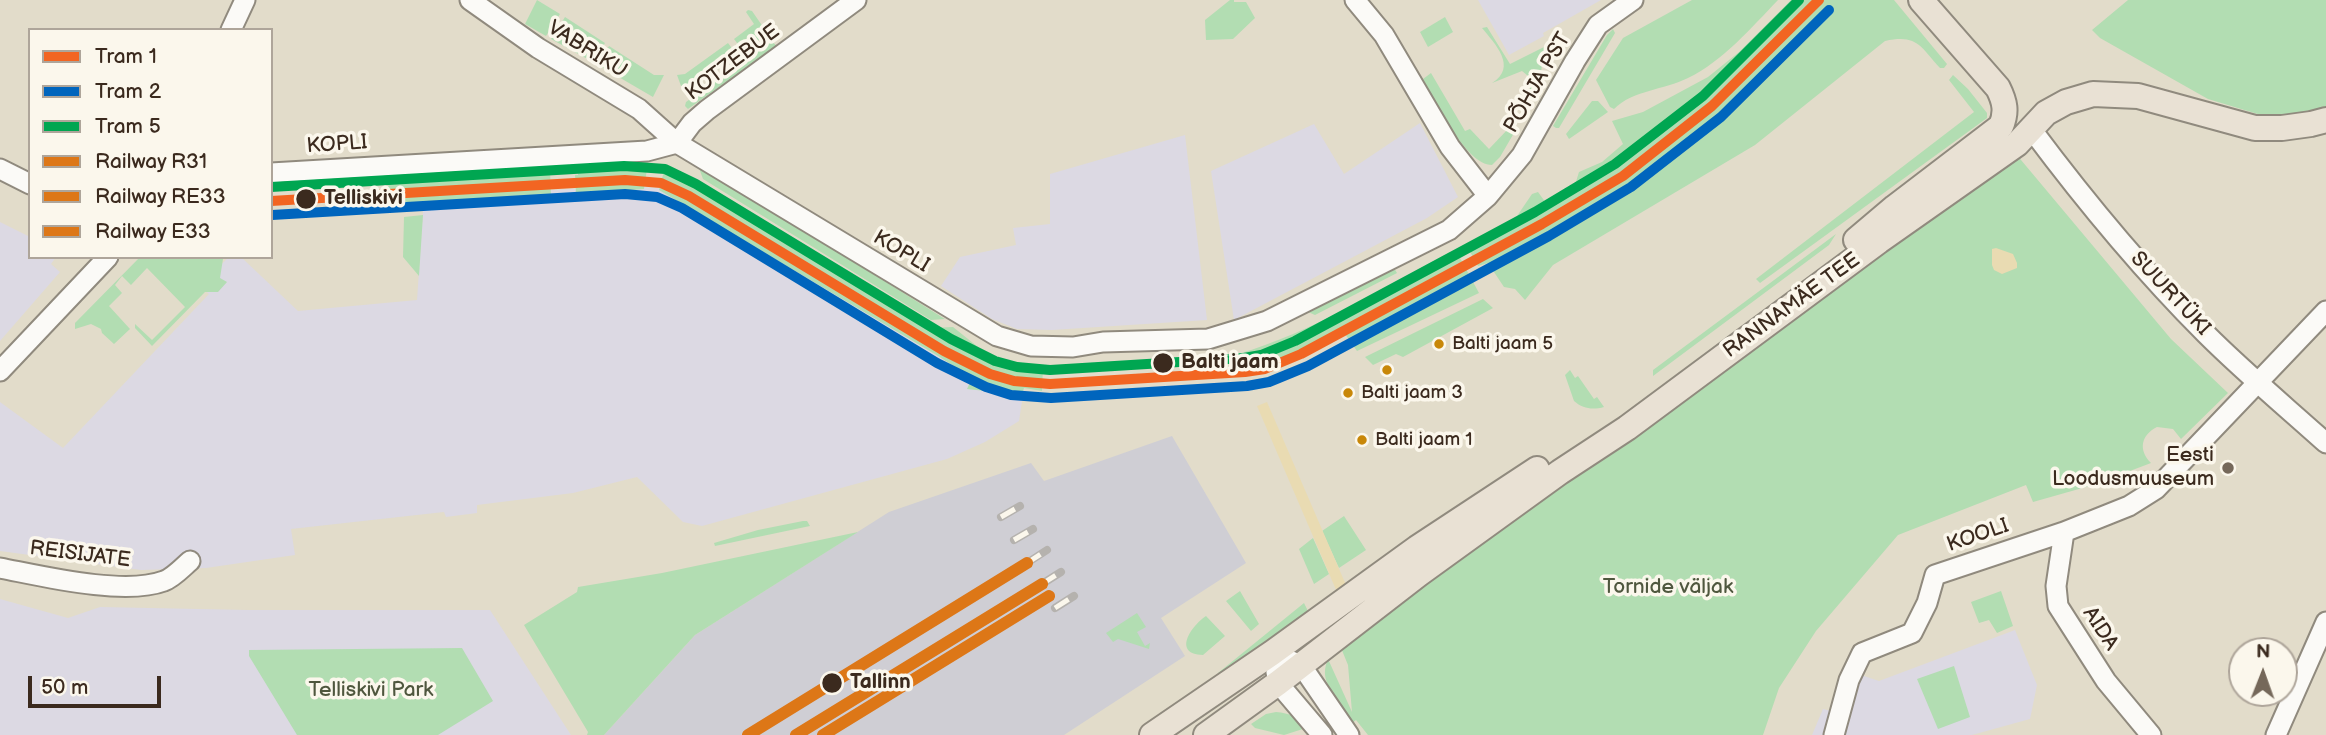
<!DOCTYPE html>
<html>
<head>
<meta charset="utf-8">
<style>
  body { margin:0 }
  #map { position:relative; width:2326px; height:735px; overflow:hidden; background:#e2dcca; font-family:"Balsamiq Sans",sans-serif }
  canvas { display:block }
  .legend { position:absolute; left:28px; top:28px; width:245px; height:231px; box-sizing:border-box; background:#fbf7ec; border:2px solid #aea59a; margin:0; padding:9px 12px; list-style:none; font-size:21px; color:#3b2a1e }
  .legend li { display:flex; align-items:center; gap:14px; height:35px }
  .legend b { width:35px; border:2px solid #aea59a }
  .north { position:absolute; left:2228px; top:637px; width:70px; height:70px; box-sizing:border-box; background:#fbf7ec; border:2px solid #aea59a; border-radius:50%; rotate:1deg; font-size:19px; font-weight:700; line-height:28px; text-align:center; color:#3b2a1e }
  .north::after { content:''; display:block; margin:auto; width:24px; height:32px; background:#75685a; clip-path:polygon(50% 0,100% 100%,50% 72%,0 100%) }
  .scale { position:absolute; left:28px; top:676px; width:133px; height:32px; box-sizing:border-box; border:4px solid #3b2a1e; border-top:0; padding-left:9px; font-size:21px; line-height:24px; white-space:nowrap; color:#3b2a1e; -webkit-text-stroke:5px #fbf7ec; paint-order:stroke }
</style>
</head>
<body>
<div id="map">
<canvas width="2326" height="735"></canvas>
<ul class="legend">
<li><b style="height:9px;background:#f26522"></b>Tram 1</li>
<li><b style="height:9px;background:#0065bd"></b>Tram 2</li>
<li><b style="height:9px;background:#00a651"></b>Tram 5</li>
<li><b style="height:9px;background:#dd7717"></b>Railway R31</li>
<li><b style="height:9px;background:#dd7717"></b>Railway RE33</li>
<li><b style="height:9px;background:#dd7717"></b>Railway E33</li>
</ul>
<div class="north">N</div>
<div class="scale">50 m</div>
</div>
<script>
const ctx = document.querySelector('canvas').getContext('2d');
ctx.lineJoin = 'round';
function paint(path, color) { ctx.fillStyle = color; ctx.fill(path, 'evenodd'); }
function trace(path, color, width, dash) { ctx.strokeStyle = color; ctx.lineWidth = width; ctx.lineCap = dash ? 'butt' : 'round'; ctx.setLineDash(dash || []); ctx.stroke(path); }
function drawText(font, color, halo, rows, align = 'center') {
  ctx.font = font + ' "Balsamiq Sans",sans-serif'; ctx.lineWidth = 7; ctx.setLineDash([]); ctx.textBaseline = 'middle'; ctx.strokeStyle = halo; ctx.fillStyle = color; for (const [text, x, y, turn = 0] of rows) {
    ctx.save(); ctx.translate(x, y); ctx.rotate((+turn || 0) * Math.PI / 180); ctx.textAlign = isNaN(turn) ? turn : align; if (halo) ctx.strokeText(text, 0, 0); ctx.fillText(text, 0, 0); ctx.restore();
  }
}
const built = new Path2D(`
  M1478 0H1601L1543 33 1544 36 1509 55Z
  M1420 123 1458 197 1427 218 1234 320 1211 171 1314 124 1344 174Z
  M1185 135 1207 320 1052 330 1017 329 992 319 941 286 960 257 1016 245 1013 228 1050 224V174Z
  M628 186 659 188 943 352 1024 388 1019 421 985 442 947 459 702 526 683 522 637 477 573 493 477 505V513L446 517 444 512 291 529 295 555 206 568 141 570 0 551V402L63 448 209 294 200 285 229 257H241L298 311 417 300 424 197Z
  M0 222 30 237V257H56L51 264 60 272 0 341Z
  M0 599 68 618 100 607 248 610H490L571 735H0Z
  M2015 630 2037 685 2030 719 1972 735H1812L1823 709 1831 711 1843 669 1879 681Z`);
const industrial = new Path2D(`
  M1172 436 1246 563 1161 618 1185 656 1064 735H604L695 635 889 512 1031 463 1044 481Z`);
const green = new Path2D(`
  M537 0 560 14 546 36 525 24Z
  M1230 0H1234V2H1246L1255 18 1233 39 1206 40 1205 20Z
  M1692 0H1778C1751 28 1723 61 1688 78 1664 90 1633 90 1614 109L1610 107 1596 80 1623 38Z
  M1791 0H1894L1947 64 1944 68H1940C1920 46 1917 34 1885 41L1755 145 1553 265 1525 300 1515 289 1504 287 1488 263 1478 266 1469 250V243L1515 219 1532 194 1538 192 1546 203 1575 185 1579 172 1602 162 1623 144 1612 121 1643 112 1708 77 1739 52Z
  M2128 0H2326V108L2304 114 2261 115 2208 99 2100 38 2092 30Z
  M748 10 752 11 768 34 743 51 734 39 754 24 746 12Z
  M565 17 605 43 593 62 551 39Z
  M1445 17 1453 32 1428 47 1420 32Z
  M1487 27 1510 64 1544 47 1539 90 1534 99 1527 96 1533 80 1522 71 1492 83C1518 67 1495 44 1482 28Z
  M1613 29 1615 33 1559 128H1556L1553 126 1607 35Z
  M771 41 777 46 688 109 685 106 686 102Z
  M728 43 737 55 693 87 681 86 677 75 685 74Z
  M609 46 654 75H664L653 97 598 65Z
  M1431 73 1465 131 1470 129 1489 149 1508 129 1514 133 1500 157 1492 165C1466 165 1435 101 1423 79Z
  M1953 75 1968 89 1987 113V118L1760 283 1756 279 1974 112 1949 80Z
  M1592 101H1598L1608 112 1569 139 1566 134Z
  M2016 154 2171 339 2228 393 2181 439 2173 429 2157 427C2141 435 2138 450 2151 463L2093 485 2033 502 2026 485 1898 535 1816 631 1779 688 1763 735H1368L1356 720 1351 724C1348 717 1344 709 1340 702 1329 687 1320 678 1328 659L1352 712 1348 665 1341 648 1859 265Z
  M645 167 647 169 644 189 576 194 575 175H578V172L575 170Z
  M699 168 715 175 945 319 931 320 703 179Z
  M667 170 673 171 932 328 953 327 983 351 1006 361 1043 366 1042 391 1024 388 1022 395 967 389 972 378 938 356 659 190 664 171Z
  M550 171 551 196 388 207V186L392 181Z
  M423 215 419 276 403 257 404 217Z
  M1836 234 1829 245 1653 376V370Z
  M1450 252 1459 256 1479 293 1357 351 1345 334C1311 353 1280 370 1241 377L1238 354C1313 332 1382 289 1450 252Z
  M140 257H220L223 259 220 278 227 282 218 292H205L152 346 135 328V324L152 340 185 307 147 268 131 285 122 276 115 285 122 293 109 306 130 329 114 344 102 333 101 329 91 324 75 329V323Z
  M1394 268 1397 273 1315 315 1308 312Z
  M1483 299 1493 308 1403 357 1396 354 1373 365 1365 357Z
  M1570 370 1575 378 1578 376 1594 399 1597 397 1604 407C1593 410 1583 409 1574 401L1565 375Z
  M1344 516 1366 550 1339 568 1322 531Z
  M803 521H807L810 526 715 546 714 543 758 530Z
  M858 532 695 635 604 735H587L588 732 524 625 577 592 578 587 662 573Z
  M1313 538 1329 574 1314 584 1299 549Z
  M1240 591 1259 624 1251 631 1226 601Z
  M2001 591 2013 626 1997 633 1989 620 1979 623 1971 602Z
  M1304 603 1310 615 1222 678 1218 673Z
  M1137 613 1146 627 1137 632 1145 646 1150 643 1149 649 1118 639 1113 642 1106 633Z
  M1206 616 1225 636 1203 655C1172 654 1191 626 1206 616Z
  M462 648 493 701 438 735H297L249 656V650Z
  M1954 666 1970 717 1938 729 1917 679Z
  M1276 712C1290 713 1297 717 1306 728L1284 735 1255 728 1251 724 1266 714Z`);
const sand = new Path2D(`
  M1996 248 2013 254 2017 263V268L2002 274 1994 270 1992 265V249Z
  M1267 402 1346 585 1337 592 1257 406Z`);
const minor = new Path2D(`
  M470 0 538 48 639 109 677 143 997 336 1031 346 1073 347 1103 342 1208 339 1267 321 1449 230 1488 196 1522 155 1575 61 1598 25 1633 0
  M1355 0 1384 35 1450 147 1488 196
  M231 30 245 0
  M2032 130C2085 201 2143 271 2206 334 2244 372 2286 407 2326 443
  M677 143 692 123 707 110 856 0
  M0 169 30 184
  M271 173 647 151 677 143
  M0 371 108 257
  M2064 532 2056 586 2058 606 2106 681 2151 735
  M0 568C42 576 124 596 164 581 173 578 183 567 190 561
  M1272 653 1301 665 1349 735
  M1276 672 1278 683 1322 735
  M1834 735 1849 680 1862 653 1912 633 1927 603 1935 575 2064 532 2129 506 2156 489 2326 311
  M2276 735 2326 622`);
const major = new Path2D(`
  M1856 240 1895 207 2001 126C2007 112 2005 102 1998 88L1921 0
  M1152 735 1272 653 1417 548 1537 469
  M1206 735 1278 683 1419 574 1560 472 1627 428 1879 241 2017 144 2046 113 2066 102 2093 94 2138 96 2255 128H2282L2311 124 2326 120`);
const rail = new Path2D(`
  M1001 517 1020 506
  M1014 540 1033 529
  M1027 563 1047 550
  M1042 584 1061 572
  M1055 608 1074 596`);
const rail1 = new Path2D(`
  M748 735 1027 563`);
const rail2 = new Path2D(`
  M796 735 1042 584`);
const rail3 = new Path2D(`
  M823 735 1049 596`);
const tram1 = new Path2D(`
  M271 201 625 180 661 183 689 196 944 351 990 374 1014 381 1050 384 1245 372 1265 369 1301 354 1542 224 1623 176 1712 106 1819 0`);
const tram2 = new Path2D(`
  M272 215 625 194 657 197 682 208 937 363 986 387 1011 395 1051 398 1247 386 1269 382 1308 366 1549 236 1631 187 1721 117 1829 10`);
const tram3 = new Path2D(`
  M271 187 624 166 665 169 696 184 951 339 995 361 1017 367 1050 370 1244 358 1261 355 1295 341 1535 212 1615 164 1703 96 1799 0`);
const markers = [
  [306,199,11,"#3b2a1e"],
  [1439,344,6,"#c88708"],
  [1163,363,11,"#3b2a1e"],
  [1387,370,6,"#c88708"],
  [1348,393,6,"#c88708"],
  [1362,440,6,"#c88708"],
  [2228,468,7,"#75685a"],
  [832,683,11,"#3b2a1e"]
];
const busNames = [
  ["Balti jaam 5",1452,344],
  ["Balti jaam 3",1361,393],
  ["Balti jaam 1",1375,440]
];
const streetNames = [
  ["VABRIKU",587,50,32],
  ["KOTZEBUE",733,63,-37],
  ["PÕHJA PST",1538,83,-60],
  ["KOPLI",337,145,-4],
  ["KOPLI",901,252,31],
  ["SUURTÜKI",2170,294,47],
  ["RANNAMÄE TEE",1792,306,-36],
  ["KOOLI",1978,536,-19],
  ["REISIJATE",80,555,7],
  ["AIDA",2100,629,57]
];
const stopNames = [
  ["Telliskivi",324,199],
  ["Balti jaam",1181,363],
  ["Tallinn",850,683]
];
const poiNames = [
  ["Eesti",2214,456],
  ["Loodusmuuseum",2214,480]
];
const parkNames = [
  ["Tornide väljak",1668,588],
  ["Telliskivi Park",371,691]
];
paint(built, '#dcd9e3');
paint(industrial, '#cfced4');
paint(green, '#b2ddb2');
paint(sand, '#e9dbb2');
trace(minor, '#908a7e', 23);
trace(major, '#908a7e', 28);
trace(minor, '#fbfaf7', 19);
trace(major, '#e9e1d4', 24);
trace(rail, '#b5b2ae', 8);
trace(rail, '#fbf7ec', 5, [16]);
trace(rail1, '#dd7717', 12);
trace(rail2, '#dd7717', 12);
trace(rail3, '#dd7717', 12);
trace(tram1, '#f26522', 10);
trace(tram2, '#0065bd', 10);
trace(tram3, '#00a651', 10);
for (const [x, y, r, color] of markers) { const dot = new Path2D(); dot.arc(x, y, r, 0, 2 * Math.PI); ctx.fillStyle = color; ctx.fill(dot); trace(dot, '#fbf7ec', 2.5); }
drawText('19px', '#3b2a1e', '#fbf7ec', busNames, 'left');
drawText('21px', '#3b2a1e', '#fbf7ec', streetNames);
drawText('bold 21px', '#3b2a1e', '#fbf7ec', stopNames, 'left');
drawText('21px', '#3b2a1e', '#fbf7ec', poiNames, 'right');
drawText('21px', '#4f573e', '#fbf7ec', parkNames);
</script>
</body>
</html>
